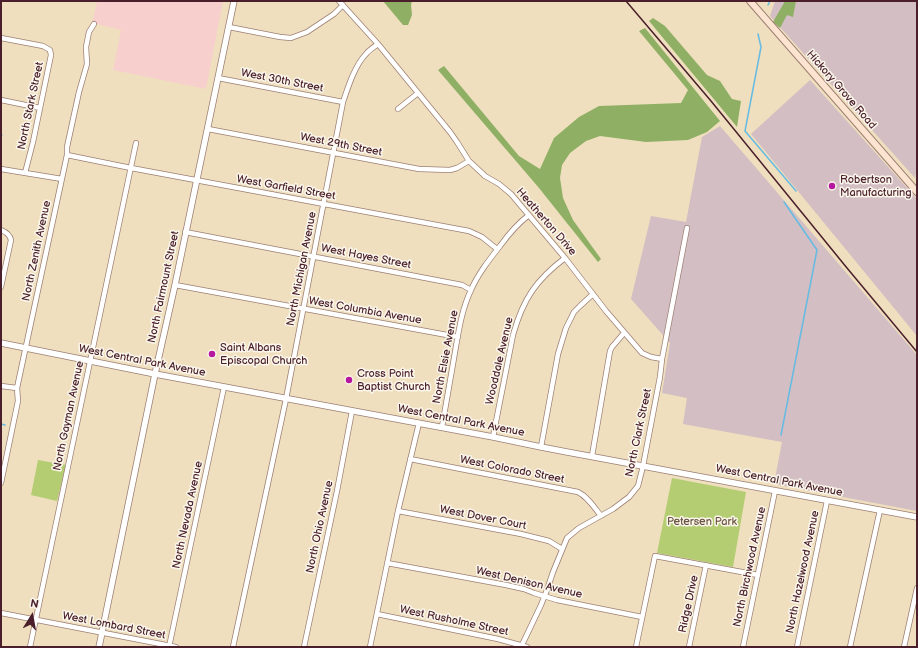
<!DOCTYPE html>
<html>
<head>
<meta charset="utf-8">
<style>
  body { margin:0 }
  #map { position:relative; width:918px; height:648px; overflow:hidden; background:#efdfbe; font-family:"Balsamiq Sans",sans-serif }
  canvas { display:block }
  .frame { position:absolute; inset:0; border:2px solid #4a1f2b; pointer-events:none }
  .north { position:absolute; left:12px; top:596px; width:40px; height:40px; -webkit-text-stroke:3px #fbf7ec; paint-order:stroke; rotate:11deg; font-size:11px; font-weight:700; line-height:16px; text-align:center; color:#4a1f2b }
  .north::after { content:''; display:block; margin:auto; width:14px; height:18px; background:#4a1f2b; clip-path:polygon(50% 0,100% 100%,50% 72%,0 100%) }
</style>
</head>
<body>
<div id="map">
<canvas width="918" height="648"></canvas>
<div class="frame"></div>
<div class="north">N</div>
</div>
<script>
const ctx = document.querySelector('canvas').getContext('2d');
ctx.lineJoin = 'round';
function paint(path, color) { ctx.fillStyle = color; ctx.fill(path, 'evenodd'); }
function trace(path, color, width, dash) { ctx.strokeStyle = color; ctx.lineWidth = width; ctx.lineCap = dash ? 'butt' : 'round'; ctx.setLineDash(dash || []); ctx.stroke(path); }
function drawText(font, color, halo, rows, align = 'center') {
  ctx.font = font + ' "Balsamiq Sans",sans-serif'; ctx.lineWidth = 3; ctx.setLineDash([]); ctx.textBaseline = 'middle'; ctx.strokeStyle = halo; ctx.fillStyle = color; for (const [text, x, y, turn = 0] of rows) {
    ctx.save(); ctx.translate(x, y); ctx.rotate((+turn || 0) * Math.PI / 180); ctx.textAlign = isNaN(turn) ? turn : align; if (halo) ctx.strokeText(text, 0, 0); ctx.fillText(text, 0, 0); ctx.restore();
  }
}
const built = new Path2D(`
  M97 1H223L206 89 113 70 121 30 97 24 93 20Z`);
const industrial = new Path2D(`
  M775 1H917V168L915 178 770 16Z
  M810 80 917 199V336L751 134Z
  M720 126 917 355V511L774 484 782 442 683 424 687 398 662 393 670 343 631 299 651 216 686 222 702 137Z`);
const green = new Path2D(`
  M38 460 66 465 57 501 31 495Z
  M672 478 746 492 733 567 657 553Z`);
const forest = new Path2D(`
  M383 1H412L411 5 412 15 408 25H403Z
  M785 1H796L793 17 787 15 780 28 773 22Z
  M653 18 665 26 707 75 720 81 732 99 741 101 737 127 649 21Z
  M645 28 720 121 707 132 688 140 646 142 600 136 586 141 570 153 562 165 560 178 563 198 573 220 601 259 598 262 539 188 438 70 444 66 519 156 540 169 554 138 579 117 599 106 681 103 688 90 639 31Z`);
const stream = new Path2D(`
  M768 5 770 1
  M758 34 761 47 745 131 796 191
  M1 135H2
  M1 424 5 425
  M781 435 817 250 784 202`);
const minor = new Path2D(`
  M339 1 378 44 450 132 457 142 469 161 485 176 499 184 511 194 565 258 606 311 642 353 651 357 662 359
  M229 27 280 37 291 38 307 32 334 14 343 5
  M1 38 43 46 50 50 51 55 33 142 25 173
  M218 78 343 102
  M1 100 40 108
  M398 109 418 93
  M208 129 419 169 450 170 457 168 469 161
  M67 155 131 168 469 231 482 237 497 249
  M1 169 62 179
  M1 230C6 232 10 235 11 240L1 287
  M185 232 462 285 471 290
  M175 285 458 337
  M1 386 17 388
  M442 427C446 404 450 381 454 358 458 335 461 311 471 290 478 274 489 260 500 246 508 235 517 224 529 215
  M493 437 513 335C523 299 536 280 565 258
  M541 447 558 354 566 328 574 312 580 306 593 294
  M592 456 610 351 612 347 624 333
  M410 459 578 492C588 497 594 507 601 516
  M1 483 18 401 17 388 67 155V147L79 92 87 64 86 47 89 32 94 24
  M398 511 521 534 549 541 562 549
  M387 563 506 585 524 589 534 593 557 600 642 617
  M1 613 176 647
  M377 614 498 639 527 647
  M30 647 136 143
  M169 647 224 387
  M233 647 286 399 343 102C348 87 355 65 366 54 369 50 374 47 378 44
  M304 647 337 491 352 411
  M370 647 398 511 419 423
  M521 647 541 605 547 590 553 572 567 538 579 528 613 509 629 497 638 486 643 466 660 377 662 359 687 228
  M636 647 655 556 758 575
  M689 647 706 565
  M743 647 775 491
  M797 647 827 501
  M850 647 880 510
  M904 647 917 588`);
const tertiary = new Path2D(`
  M1 343 155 374 493 437 541 447 567 452 917 517
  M99 647 155 374 175 285 234 1`);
const secondary = new Path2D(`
  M750 1 917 192`);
const rail = new Path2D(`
  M626 1 711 101 847 268 917 352`);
const markers = [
  [832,186,4,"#b5179e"],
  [212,354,4,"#b5179e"],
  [349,380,4,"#b5179e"]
];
const streetNames = [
  ["West 30th Street",282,81,11],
  ["Hickory Grove Road",841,90,49],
  ["North Stark Street",31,106,-78],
  ["West 29th Street",341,145,11],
  ["West Garfield Street",286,188,10],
  ["Heatherton Drive",546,222,49],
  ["North Zenith Avenue",37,251,-78],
  ["West Hayes Street",366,257,11],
  ["North Michigan Avenue",302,269,-79],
  ["North Fairmount Street",164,287,-78],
  ["West Columbia Avenue",365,311,10],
  ["North Elsie Avenue",446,357,-79],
  ["West Central Park Avenue",142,361,11],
  ["Wooddale Avenue",500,361,-77],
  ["North Gayman Avenue",69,416,-78],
  ["West Central Park Avenue",461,421,11],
  ["North Clark Street",639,433,-78],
  ["West Colorado Street",512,470,11],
  ["West Central Park Avenue",779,481,11],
  ["North Nevada Avenue",188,515,-78],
  ["West Dover Court",483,518,11],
  ["North Ohio Avenue",320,527,-78],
  ["North Birchwood Avenue",750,567,-78],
  ["North Hazelwood Avenue",803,572,-78],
  ["West Denison Avenue",529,583,13],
  ["Ridge Drive",689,604,-78],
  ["West Rusholme Street",454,621,12],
  ["West Lombard Street",114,626,11]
];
const poiNames = [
  ["Robertson",840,180],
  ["Manufacturing",840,193],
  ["Saint Albans",220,348],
  ["Episcopal Church",220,361],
  ["Cross Point",357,374],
  ["Baptist Church",357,387]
];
const parkNames = [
  ["Petersen Park",702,522]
];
paint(built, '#f7d0cd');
paint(industrial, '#d2bec3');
paint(green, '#b4cd72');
paint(forest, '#8fb064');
trace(stream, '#65bbe2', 1.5);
trace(minor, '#9c7f74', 6);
trace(tertiary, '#9c7f74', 7);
trace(secondary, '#9c7f74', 8);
trace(minor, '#fff', 4.5);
trace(tertiary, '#fff', 5.5);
trace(secondary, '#fde4d1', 6);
trace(rail, '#4a1f2b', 1.5);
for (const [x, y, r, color] of markers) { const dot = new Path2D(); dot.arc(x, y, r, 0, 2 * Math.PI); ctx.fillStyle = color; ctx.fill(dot); trace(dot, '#fbf7ec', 1.5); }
drawText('11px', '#4a1f2b', '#fbf7ec', streetNames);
drawText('11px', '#4a1f2b', '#fbf7ec', poiNames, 'left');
drawText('11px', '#6a5340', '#fbf7ec', parkNames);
</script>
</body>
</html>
